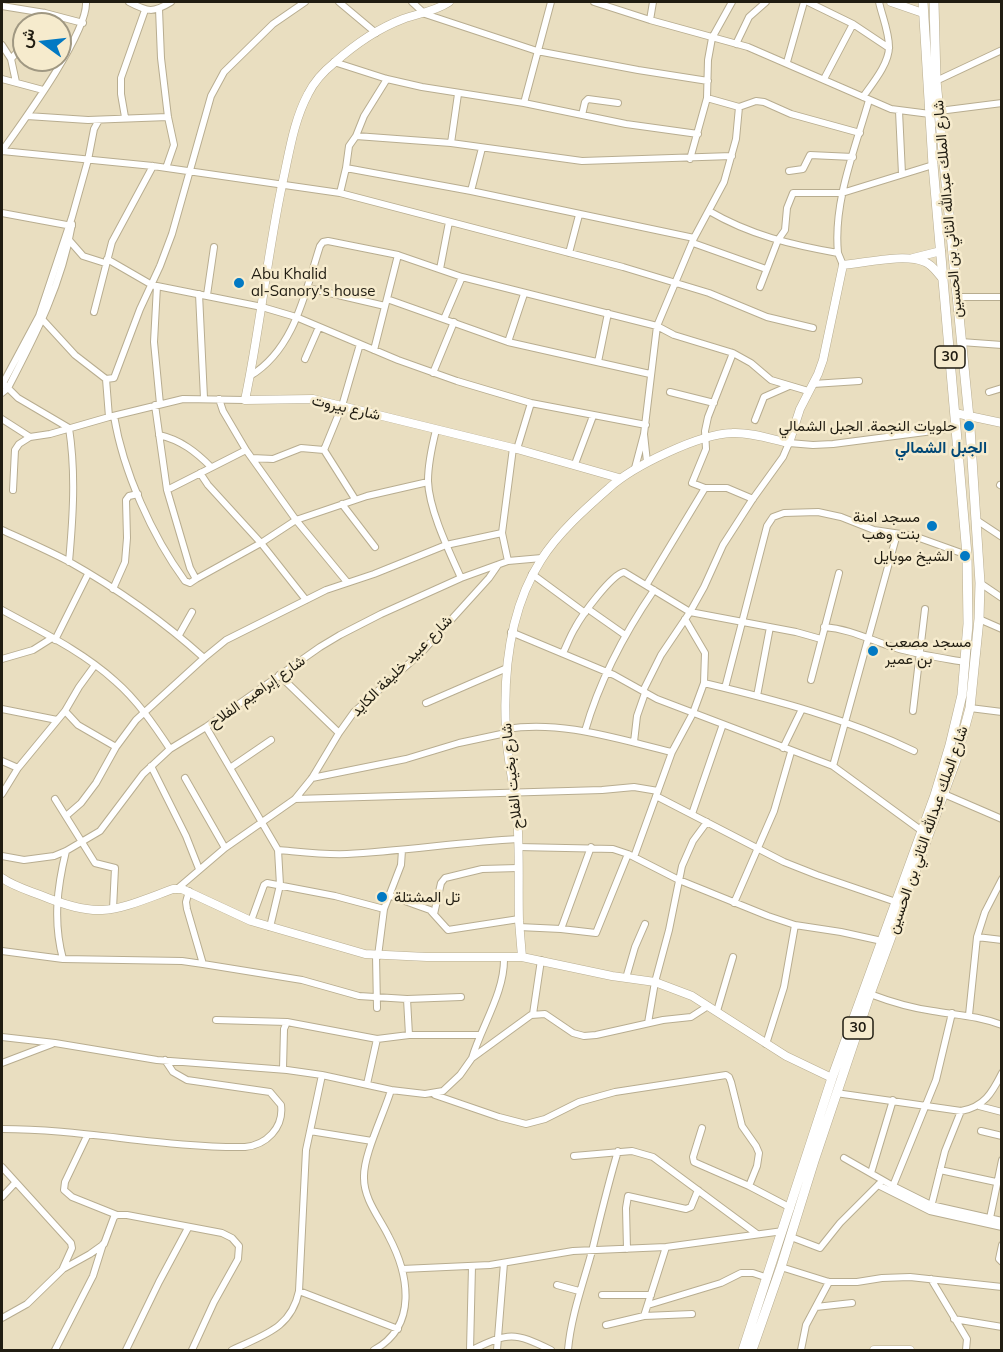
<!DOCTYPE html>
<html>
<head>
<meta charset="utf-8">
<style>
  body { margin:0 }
  #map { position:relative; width:1003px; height:1352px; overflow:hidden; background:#e9dec0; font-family:Mulish,Vazirmatn,sans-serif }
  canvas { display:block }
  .frame { position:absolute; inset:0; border:3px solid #201c11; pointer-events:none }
  .north { position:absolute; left:12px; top:12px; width:60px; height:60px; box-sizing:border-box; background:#f6ebcd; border:2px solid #a09882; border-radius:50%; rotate:285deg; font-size:16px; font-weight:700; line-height:24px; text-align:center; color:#201c11 }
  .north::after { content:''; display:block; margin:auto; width:21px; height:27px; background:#0279c3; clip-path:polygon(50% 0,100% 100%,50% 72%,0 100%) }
</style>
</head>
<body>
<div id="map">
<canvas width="1003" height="1352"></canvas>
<div class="frame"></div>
<div class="north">ش</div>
</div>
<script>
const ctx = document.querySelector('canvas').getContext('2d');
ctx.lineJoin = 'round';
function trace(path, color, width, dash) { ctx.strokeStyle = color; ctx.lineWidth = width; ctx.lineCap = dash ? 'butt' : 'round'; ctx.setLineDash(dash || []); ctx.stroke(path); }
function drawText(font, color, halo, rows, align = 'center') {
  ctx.font = font + ' Mulish,Vazirmatn,sans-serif'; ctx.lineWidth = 5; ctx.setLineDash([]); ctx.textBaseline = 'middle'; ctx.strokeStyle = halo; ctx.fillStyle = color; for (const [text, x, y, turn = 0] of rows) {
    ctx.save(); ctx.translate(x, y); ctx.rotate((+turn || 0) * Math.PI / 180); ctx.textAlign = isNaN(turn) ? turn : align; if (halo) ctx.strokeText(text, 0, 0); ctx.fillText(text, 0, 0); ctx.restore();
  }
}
const minor = new Path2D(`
  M129 2C148 12 153 13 171 2
  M339 2 376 33
  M412 2 425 14 537 51 638 70 708 81
  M551 2 524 103 626 124 698 134
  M594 2 650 20 748 47 891 109 930 114
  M808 2 853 24 889 48
  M2 6 45 13 83 23
  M159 9 161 58 168 117 174 145 166 168
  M650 20 653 2
  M38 24 45 13
  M736 44 749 17 766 2
  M2 45 11 59 16 82
  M11 59 24 44
  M334 62 387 79 422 87 524 103
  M787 62 804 2
  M2 79 43 90
  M824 79 853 24
  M936 81 1002 50
  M863 97C872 84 889 64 889 47 889 32 882 16 879 2
  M739 107 756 101 764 102 791 114 860 133
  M899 111 902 174
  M939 111 1002 103
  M582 115 585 102 588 99 618 103
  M27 116 88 120 168 117
  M125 117 121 94V78L145 10
  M356 136 364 116 387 79
  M451 143 458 94
  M2 151 153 166 340 193 623 267 709 293 767 317 813 328
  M2 151C22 123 88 33 86 2
  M690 159 707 98 708 60 712 38 732 2
  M346 168 471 191 694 238
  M789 171 803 169 810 155 853 157
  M471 191 482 148
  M340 193 346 168 349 146 356 136 451 143 582 161 732 156
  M709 211C750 235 792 245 838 253L843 265
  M2 213 72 226
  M69 240 83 256 105 263
  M693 243 766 269
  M569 253 579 215
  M838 253C833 202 855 149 869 100
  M107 259 152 285 262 307 296 317 398 360 457 381 531 403 646 425
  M440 269 449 222
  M157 286 154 342 160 404
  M760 287 778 240 785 230 787 208 793 193H842L933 165
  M308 288 385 306
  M199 294 204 398
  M207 295 214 247
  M956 297H1002
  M387 299 508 342 650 374
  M94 312 112 242 153 166
  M42 319 75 355 106 379 109 417
  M444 319 462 277
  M508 342 524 294
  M961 342 1002 345
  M374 350 398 255
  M733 353 708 417 705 431 706 449 692 483 705 488H727L753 499
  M305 359 319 327
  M598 362 608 313
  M433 373 454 322
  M250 376C295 349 305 292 320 246L323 242 328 241 398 255 462 277 657 326 674 335 733 353 751 363 771 380 808 391
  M106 379 114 378 140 309 160 266 172 234 211 96 224 72 273 24 305 2
  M2 382 18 398 69 428C76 473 73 517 69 562
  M813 384 859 381
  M2 385 39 316 72 217 88 160 94 129 99 120
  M670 392 714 403
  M989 392 1002 388
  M2 393 8 388C36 334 62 284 72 224
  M219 399 223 411 246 450
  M155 405 167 490 190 568 196 579 261 543 296 520 367 496 428 482
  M114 416C123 471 152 536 185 581L190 583 196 579
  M2 419 30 437
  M755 420 764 397 789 386
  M436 430C432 446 428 464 428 481 429 510 449 551 461 578
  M644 434 647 462
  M159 435C181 440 196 452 211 467
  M517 449 531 403
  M324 450 342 406 360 344
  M252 458 273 459 301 448 324 450 355 499
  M575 464 593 416
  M635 468 644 434 657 326 694 238 724 182 736 139 739 107 707 98
  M200 473 208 485 261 543 306 600
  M1000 485 1002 486
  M13 490 15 450 19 444 30 437 50 434 109 417 183 399 245 400
  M167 490 246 450 296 520 347 582
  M342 504 375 547
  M975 519 1002 537
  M2 530C24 540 47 550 68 561 116 588 163 621 204 658
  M508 561 502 533 513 448
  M532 574 585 613
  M980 583 1002 598
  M647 584 705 488
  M113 589 125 562 127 538 126 500 129 496 138 494
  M588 609 625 635
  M2 610C40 631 82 651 115 681 137 700 154 725 170 749
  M979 619 1002 629
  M824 627C851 629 872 641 896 648 919 655 942 658 965 662
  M511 632 614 675 657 699 833 766 922 831
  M179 635 192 612
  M55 640 88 574
  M563 653C567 645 570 636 575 628 582 615 611 575 624 572L690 612 796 632 821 639
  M2 659 33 650 52 638
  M279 675 339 733
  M811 680 839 573
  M704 683C776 700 848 719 914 751
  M725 688 767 526 773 517 784 513 818 512 841 517 874 530 914 536 967 555
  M643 691 661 655 690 612 704 587 723 545 752 500 783 457 789 443 813 445 833 444 956 428
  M757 696 770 627
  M426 703 507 668
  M970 708 1002 712
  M2 709 57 720
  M65 711 78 725 116 747
  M913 711 925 609
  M206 727 278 850C301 852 324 855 347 854 404 851 461 842 518 839
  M506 729C562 720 617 739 672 752
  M585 731C600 679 624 634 654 590
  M634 742 637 716 645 693
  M783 748 802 709
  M2 761 18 768
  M151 766 186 836 199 869
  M833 766 897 534
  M230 768 271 740
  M185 778 225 848
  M312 778 406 759 459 743 506 733
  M2 794 18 768 65 711 79 687 95 665
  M944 794 1002 819
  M656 796 784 862 817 875 896 902
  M55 799 95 863 115 868 113 909
  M295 799 602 790 634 787 658 791
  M692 814 723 724
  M66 816 81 803 96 783 116 747 136 720 204 658 226 640 326 590 374 574 446 545 502 533
  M518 847 613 849 628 854 679 880 768 916 795 925 841 932 882 941
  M2 856 24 860 54 856 66 851 100 831 143 774 170 749 206 727 320 647 340 635 381 614 461 578 508 561 542 558
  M634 857 672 752 693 713 704 683 705 653 685 619
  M177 889 225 848 295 799 312 778 339 733 354 712 421 653 489 578 498 565
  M189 891 186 902 187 909 203 964
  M388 895 430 910 448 930 519 919
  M734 903 774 811 791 752
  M434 914 441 883 445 878 482 869 518 868
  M251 921 264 885 267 883 335 896 384 909
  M270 927 280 885 278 850
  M519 927 561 929 596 933 628 854
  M561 929 591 847
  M977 937 1002 940
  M2 951 63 959 182 961 203 964 302 980 359 996 407 999 409 1035
  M376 955 377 1008
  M378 956 384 909 401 865 402 850
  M63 959C53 922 57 888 66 851
  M626 978 635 947 645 924
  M870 994C891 1002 911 1008 933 1011 957 1015 979 1016 1002 1025
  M407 999 461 997
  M717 1011 733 957
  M533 1014 541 960
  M969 1015 977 937 985 912 1002 879
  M216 1020 287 1022
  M648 1023 655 982 669 930 682 866 693 841 707 822
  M2 1037 55 1043 157 1060 287 1070 322 1075 391 1090 425 1094 443 1091 460 1075 472 1058 531 1015 545 1014 573 1033 584 1036 596 1035 663 1020 691 1017 708 1006
  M766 1044 784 987 795 925
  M472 1058C482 1025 505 992 504 957
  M2 1063 52 1044
  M283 1069 284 1029 287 1022 377 1039 409 1035H479
  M367 1084 377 1039
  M836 1093 961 1111C984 1107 992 1093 1002 1073
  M435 1095 499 1117 526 1124 545 1119 579 1102 615 1092 726 1075 729 1077 731 1082 742 1126 756 1146 759 1153 757 1166 749 1186
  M979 1106 1002 1112
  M702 1128 693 1157 694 1162 749 1186 791 1208
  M2 1129C83 1129 164 1148 245 1147 266 1145 284 1128 281 1105L270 1092 187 1080 173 1072 165 1060
  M310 1131 372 1141
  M981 1131 1002 1136
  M87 1136 65 1182 64 1190 72 1197 117 1215
  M574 1156 632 1151 653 1157 757 1234
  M844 1158 893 1186 931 1205 1002 1221
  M2 1167 71 1243 72 1248 63 1268
  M940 1170 996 1182
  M871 1173 893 1100
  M878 1185 930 1211 1002 1227
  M893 1186 936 1080 952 1013
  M2 1197 15 1183
  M931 1207 945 1151 961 1111
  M990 1218 1002 1160
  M791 1237 820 1248 840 1223 880 1183
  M1002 1245 999 1259 1002 1262
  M627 1249 626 1208 628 1196 686 1209 691 1207 698 1190
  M781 1267 829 1282H857L882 1278 910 1277 1002 1287
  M402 1269 490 1265 573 1251 666 1247 783 1231
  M931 1279 967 1339 966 1350
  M557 1285 579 1291
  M299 1291 398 1329
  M602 1295H651
  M648 1305 721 1283 741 1273H753L768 1278
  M816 1307 852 1303
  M644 1316 666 1247
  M2 1318 27 1304 63 1269 90 1254 104 1244 114 1217 117 1215H127L222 1233 232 1238 239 1246 238 1259 214 1302 192 1350
  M954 1319 1002 1327
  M606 1325 644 1316 692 1314
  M55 1350 93 1276 103 1244
  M126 1350 159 1282 188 1228
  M232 1350C263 1335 291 1329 299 1291L306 1150 322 1075
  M374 1350C418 1326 409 1275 389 1237 380 1218 364 1200 364 1178 363 1155 384 1114 391 1090
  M470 1350 472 1266
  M472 1350C509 1332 514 1332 551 1350
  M497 1350 504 1263
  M568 1350C571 1316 583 1284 592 1251 600 1218 608 1184 618 1151
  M801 1350 806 1325 829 1282`);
const tertiary = new Path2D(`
  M449 2C434 12 419 13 403 19 379 28 353 46 334 63 324 71 314 82 308 94 293 122 289 155 282 185 267 256 260 329 245 400L313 399 517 449 619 478
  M891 2 923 13
  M913 258 941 251
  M955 413 1002 423
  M2 878C13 886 27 890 40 895 101 920 113 911 173 889H182L251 921 365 954 427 957H522L612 976 655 982 692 996 786 1056 832 1078
  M522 957C521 945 520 933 519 921 518 886 520 851 517 816 515 788 507 759 506 731 503 673 509 610 541 560 558 533 585 509 609 488 633 466 699 434 732 433 750 432 771 439 789 443L800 409 818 374 823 360 843 265C866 263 904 253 925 262 933 265 937 273 943 279
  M874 1350H910`);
const primary = new Path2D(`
  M743 1350 832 1078 935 795 950 745 962 695 968 624 967 555 933 165 923 2
  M752 1350 781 1267 814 1161 870 994 956 760 970 708 979 619 980 583 970 428 936 81 934 2`);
const markers = [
  [239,283,6,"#0279c3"],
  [969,426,6,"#0279c3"],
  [932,526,6,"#0279c3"],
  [965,556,6,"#0279c3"],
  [873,651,6,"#0279c3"],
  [382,897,6,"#0279c3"]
];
const shields = [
  [950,357,30],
  [858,1028,30]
];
const shieldNames = [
  ["30",950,357],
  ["30",858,1028]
];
const streetNames = [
  ["شارع الملك عبدالله الثاني بن الحسين",948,209,-95],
  ["شارع بيروت",346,408,13],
  ["شارع عبيد خليفة الكايد",402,666,-45],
  ["شارع إبراهيم الفلاح",257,692,-35],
  ["شارع بخيت الفلاح",512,776,-96],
  ["شارع الملك عبدالله الثاني بن الحسين",928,830,-71]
];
const poiNames = [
  ["Abu Khalid",251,274],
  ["al-Sanory's house",251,291],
  ["حلويات النجمة. الجبل الشمالي",957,426,"right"],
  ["مسجد امنة",920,517,"right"],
  ["بنت وهب",920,534,"right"],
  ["الشيخ موبايل",953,556,"right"],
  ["مسجد مصعب",885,642],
  ["بن عمير",885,659],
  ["تل المشتلة",394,897]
];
const neighbourhoodNames = [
  ["الجبل الشمالي",941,448]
];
trace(minor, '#b8ad90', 8);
trace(tertiary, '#b8ad90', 9);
trace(primary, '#b8ad90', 10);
trace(minor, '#fff', 6);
trace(tertiary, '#fff', 8);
trace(primary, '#fff', 9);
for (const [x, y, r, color] of markers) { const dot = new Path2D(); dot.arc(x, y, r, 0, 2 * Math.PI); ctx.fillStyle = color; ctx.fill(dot); trace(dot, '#f6ebcd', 2); }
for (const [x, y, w] of shields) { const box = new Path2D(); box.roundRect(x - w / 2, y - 11, w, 22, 4.5); ctx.fillStyle = '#f6ebcd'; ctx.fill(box); trace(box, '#201c11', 1.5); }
drawText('bold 14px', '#201c11', null, shieldNames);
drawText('15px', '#201c11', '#f6ebcd', streetNames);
drawText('15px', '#201c11', '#f6ebcd', poiNames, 'left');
drawText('bold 16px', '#014876', '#f6ebcd', neighbourhoodNames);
</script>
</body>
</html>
